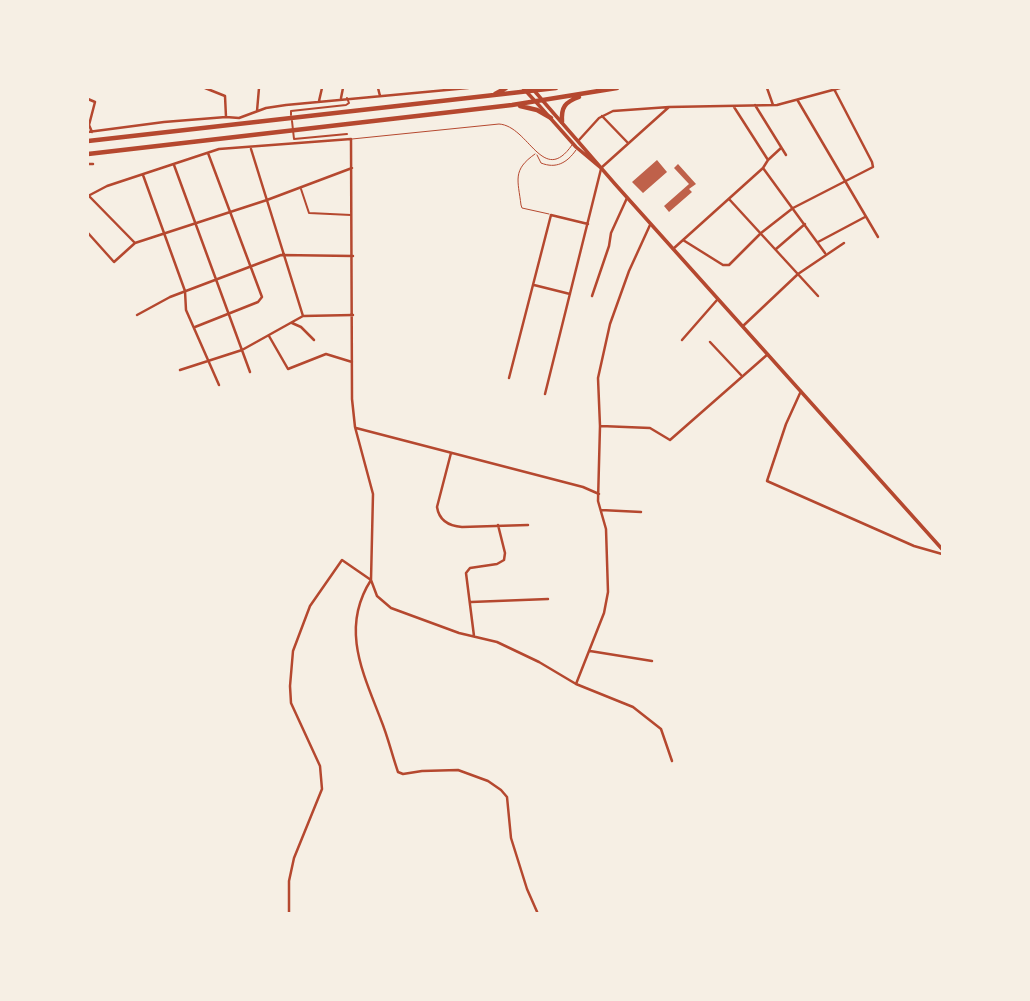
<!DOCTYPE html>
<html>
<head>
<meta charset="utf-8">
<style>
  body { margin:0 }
  #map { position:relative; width:1030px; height:1001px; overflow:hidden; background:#f6efe4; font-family:"PT Sans",sans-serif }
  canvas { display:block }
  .frame { position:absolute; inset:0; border:89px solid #f6efe4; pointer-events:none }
</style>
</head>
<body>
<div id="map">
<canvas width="1030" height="1001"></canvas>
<div class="frame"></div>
</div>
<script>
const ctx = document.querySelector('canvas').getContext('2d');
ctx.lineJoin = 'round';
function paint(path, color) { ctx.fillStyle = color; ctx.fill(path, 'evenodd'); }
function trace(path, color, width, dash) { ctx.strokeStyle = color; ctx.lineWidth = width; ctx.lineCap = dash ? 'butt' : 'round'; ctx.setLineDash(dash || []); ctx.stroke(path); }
const building = new Path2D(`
  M657 160 667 172 643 193 632 182Z
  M678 164 696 184 689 189 692 192 669 212 664 206 689 184 674 168Z`);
const service = new Path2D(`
  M352 139 499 124C529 126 543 187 572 145
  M535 154C512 170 518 180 521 205L522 208 549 214
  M537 155 541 163C556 169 567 163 576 150`);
const pedestrian = new Path2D(`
  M291 115V111L346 105 349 103 347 98
  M292 121 294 139 347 134
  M301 189 309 213 351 215`);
const minor = new Path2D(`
  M205 88 225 96 226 117
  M378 88 380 96
  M767 88 773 105
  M341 98 343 88
  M88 99 95 102 89 125 92 132
  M319 101 322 88
  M798 101 878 237
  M755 105 786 155
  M734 107 768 160
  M257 111 259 88
  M602 116 628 143
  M88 132 164 122 226 117 239 118 266 108 286 105 468 88
  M579 140 599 118 613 111 669 107 777 105 840 88
  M251 149 303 316
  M88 164H93
  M174 165 250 372
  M601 168 669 107
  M763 168 825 253
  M143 175 185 291 186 310 219 385
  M88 196 107 186 219 149 351 139 352 399 355 427 373 494 371 580 377 596 391 608 459 633 497 642 539 662 576 684 633 707 661 729 672 761
  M89 196 135 243
  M729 199 818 296
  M88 233 114 262 135 243 267 200 352 168
  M683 240 723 265H729L761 233 793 208 873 167 872 162 834 89
  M818 242 865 217
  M673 249 763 168 768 160 781 148
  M776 249 805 224
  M534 285 570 294
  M592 296 609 246 611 233 627 198
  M137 315 170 297 281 255 353 256
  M292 323 301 327 314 340
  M743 326 798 274 844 243
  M195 327 258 302 262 297 208 153
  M269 336 288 369 326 354 352 362
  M682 340 717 300
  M710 342 741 375
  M180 370 242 350 303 316 353 315
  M509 378 551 215 588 224
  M801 391 786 424 767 481 914 546 942 554
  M545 394 601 169
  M601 426 650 428 670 440 768 354
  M356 428 583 487 599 494
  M451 453 437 507C439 520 449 526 462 527L528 525
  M601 510 641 512
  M471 602 548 599
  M474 636 466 573 470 568 497 564 504 560 505 553 498 525
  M590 651 652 661
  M576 684 604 613 608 592 606 529 598 501 600 426 598 378 610 324 629 271 650 225
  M289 914V881L294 858 322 789 320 766 291 703 290 686 293 651 310 606 342 560 371 580C340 628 363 673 381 720 388 737 392 755 398 772L403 774 422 771 458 770 488 781 501 790 507 797 511 838 527 889 538 914`);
const tertiary = new Path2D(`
  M543 101 615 184 942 549
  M536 102 576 147 601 168`);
const secondary = new Path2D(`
  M523 88 535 101
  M532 88 543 101`);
const primary = new Path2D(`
  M495 94 506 88
  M520 106 537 110 551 118
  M562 122C561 107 565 102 579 97
  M88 141 556 88
  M88 154 512 105 617 88`);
paint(building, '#bf614a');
trace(service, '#b5482f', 1);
trace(pedestrian, '#b5482f', 2);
trace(minor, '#b5482f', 2.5);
trace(tertiary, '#b5482f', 3.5);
trace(secondary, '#b5482f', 3.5);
trace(primary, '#b5482f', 4.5);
</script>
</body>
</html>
